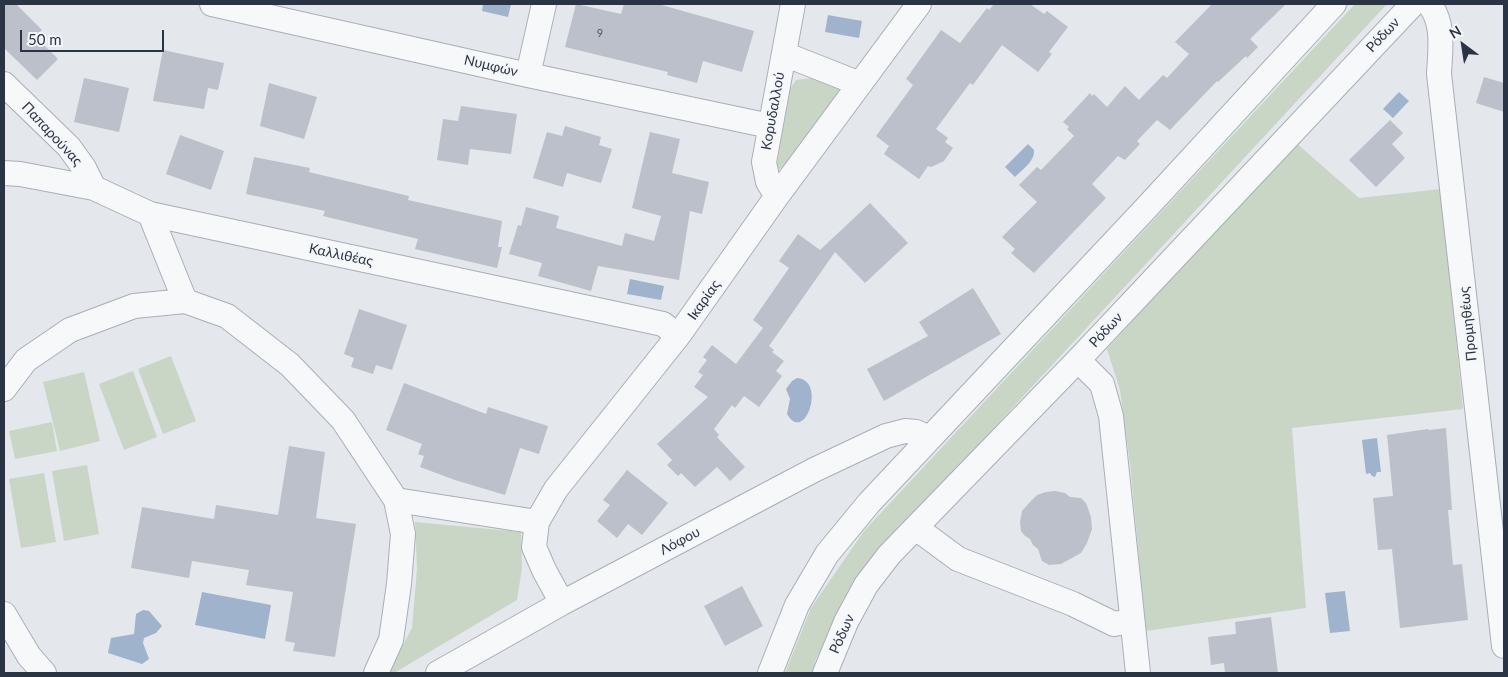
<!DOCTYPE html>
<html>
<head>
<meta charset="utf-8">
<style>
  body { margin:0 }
  #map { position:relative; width:1508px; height:677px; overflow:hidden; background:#e4e7ec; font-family:Lato,sans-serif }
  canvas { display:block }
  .frame { position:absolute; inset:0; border:5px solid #2b3445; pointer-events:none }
  .north { position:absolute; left:1438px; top:20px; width:50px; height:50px; -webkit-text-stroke:4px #f4f6f9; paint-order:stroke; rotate:329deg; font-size:14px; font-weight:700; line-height:20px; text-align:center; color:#2b3445 }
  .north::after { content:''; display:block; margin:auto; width:18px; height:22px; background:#2b3445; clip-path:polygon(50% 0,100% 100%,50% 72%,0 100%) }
  .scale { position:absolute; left:20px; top:30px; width:144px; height:22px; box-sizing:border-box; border:2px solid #2b3445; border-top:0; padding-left:6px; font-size:15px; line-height:18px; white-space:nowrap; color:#2b3445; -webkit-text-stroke:4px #f4f6f9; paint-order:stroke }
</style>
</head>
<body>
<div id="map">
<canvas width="1508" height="677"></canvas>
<div class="frame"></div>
<div class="north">N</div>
<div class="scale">50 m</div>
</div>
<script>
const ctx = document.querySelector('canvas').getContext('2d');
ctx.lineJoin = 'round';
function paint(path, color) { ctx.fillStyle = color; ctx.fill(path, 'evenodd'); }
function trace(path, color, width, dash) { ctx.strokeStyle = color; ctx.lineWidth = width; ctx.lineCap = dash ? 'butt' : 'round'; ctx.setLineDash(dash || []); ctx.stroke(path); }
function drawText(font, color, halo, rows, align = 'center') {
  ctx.font = font + ' Lato,sans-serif'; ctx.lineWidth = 4; ctx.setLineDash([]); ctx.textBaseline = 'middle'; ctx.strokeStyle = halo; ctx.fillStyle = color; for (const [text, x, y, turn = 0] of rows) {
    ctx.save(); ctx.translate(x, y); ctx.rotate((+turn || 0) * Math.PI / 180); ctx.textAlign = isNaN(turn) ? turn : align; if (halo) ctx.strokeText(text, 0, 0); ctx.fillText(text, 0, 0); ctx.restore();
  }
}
const green = new Path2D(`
  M1355 4H1387L902 527 845 601 815 661 812 673H785L811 608 864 531Z
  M813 78 839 88V92L787 166 779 169 777 164 790 89 796 80Z
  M1295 142 1359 198 1441 189 1463 409 1292 428 1306 608 1146 631 1130 464 1120 390 1107 349Z
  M171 356 196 421 163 434 138 369Z
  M133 371 157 437 124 450 99 384Z
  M84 372 100 441 60 451 43 382Z
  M52 422 57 451 15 459 9 431Z
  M87 465 99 534 64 541 52 471Z
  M44 473 56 542 21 548 9 479Z
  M415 522 521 532 522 568 517 600 394 673H388L412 628 417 569Z`);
const water = new Path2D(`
  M483 4H511L508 17 482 11Z
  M828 15 862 21 859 38 825 32Z
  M1399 92 1409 101 1393 118 1383 109Z
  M1028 144 1034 150C1035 161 1023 169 1015 177L1005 167Z
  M630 279 664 286 661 300 627 294Z
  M797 378C827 380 805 445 787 414L790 399 786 389 792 381Z
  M1377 438 1381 472H1377L1375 477 1372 476 1370 473 1366 474 1362 440Z
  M1345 591 1350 631 1330 633 1325 593Z
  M202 592 271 605 265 639 195 625Z
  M143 610 149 611 162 626 156 633 144 638 143 643 149 659 142 664 108 653 111 638 134 634 136 614Z`);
const building = new Path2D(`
  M4 4H16L42 30 35 36 58 59 37 80 4 48Z
  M576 4 621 14 624 4H658L754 31 742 72 703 61 697 83 667 75 668 72 565 47Z
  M994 4H1030L1044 14 1047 11 1068 27 1049 52 1052 54 1038 72 1002 45 973 85 970 83 936 129 948 138 945 142 953 148 944 161 931 167 928 166 919 179 884 154 889 146 876 136 913 85 906 79 941 30 960 43 987 8 989 10Z
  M1212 4H1286L1250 39 1258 47 1247 58 1246 56 1218 82 1217 81 1170 130 1157 120 1137 141 1140 144 1125 160 1118 156 1092 184 1106 198 1034 273 1011 253 1015 249 1002 237 1037 202 1019 185 1037 167 1041 170 1074 136 1067 129 1069 127 1063 122 1090 93 1092 96 1094 94 1107 107 1125 86 1139 100 1163 75 1167 78 1189 54 1175 42Z
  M163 50 224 63 218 90 208 88 204 109 153 101Z
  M1484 77 1504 83V112L1476 103Z
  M84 78 129 88 119 132 74 122Z
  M269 83 317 97 304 139 260 126Z
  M461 106 517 114 511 154 470 149 468 165 437 160 443 119 458 121Z
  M1390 120 1403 133 1392 144 1405 158 1376 187 1349 160Z
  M565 126 601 137 599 145 612 149 601 183 567 173 563 187 533 178 547 132 562 136Z
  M650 132 680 139 672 173 709 182 702 214 690 211 679 280 598 266 591 291 538 276 542 263 509 254 518 225 521 226 526 207 559 216 556 228 622 246 625 233 654 241 661 216 632 208Z
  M180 135 224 151 211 190 166 174Z
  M254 157 310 168 309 172 409 196 408 200 502 221 498 247H502L497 268 415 249 418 239 323 216 325 211 246 194Z
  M870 203 908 243 865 283 835 252 769 346 774 350 772 352 784 361 776 371 782 376 759 407 744 396 735 408 732 405 714 429 719 435 717 437 745 467 730 481 717 467 695 487 681 473 678 476 667 465 672 460 657 444 708 397 694 387 703 375 698 372 707 360 703 357 712 345 736 364 763 328 753 320 789 268 779 261 798 234 820 250Z
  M973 288 1001 334 884 401 867 369 928 336 919 322Z
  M359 309 407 325 392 370 376 365 373 374 351 367 354 358 344 354Z
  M404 383 486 414 488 407 548 426 539 454 520 448 505 495 455 480 420 467 424 456 418 454 422 444 386 430Z
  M1446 428 1452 510H1448L1453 565 1462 564 1468 620 1400 628 1392 549 1378 550 1373 498 1393 496 1387 435 1428 429 1429 430Z
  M289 446 325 452 316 518 356 524 335 657 293 651 295 643 285 641 293 592 246 585 249 570 192 561 189 578 131 568 142 507 214 519 216 505 278 515Z
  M627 470 668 503 642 535 628 524 617 538 597 521 610 505 603 500Z
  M1055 491 1065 493 1070 497 1081 498 1086 503 1091 517 1092 529 1087 543 1081 553 1061 564 1049 565 1042 561 1038 549 1033 545 1030 539 1025 536 1021 531 1020 522 1022 511 1030 502 1037 495 1046 492Z
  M742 586 763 626 725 646 704 606Z
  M1271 617 1278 673H1225L1224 663 1211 665 1208 637 1236 634 1235 622Z`);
const minor = new Path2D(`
  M212 4 528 75 770 126
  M1429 4C1445 23 1440 51 1439 74L1504 646
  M784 54 860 84
  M528 75 544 4
  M4 84 69 147 84 168 94 188
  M4 173 20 174 94 188 150 214 663 324 678 336
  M777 196 768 182 764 162 793 4
  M150 214 185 301
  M1078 360 1102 384 1111 416 1138 673
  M4 389 26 360 70 330 134 306 185 301 227 316 290 365 343 420 396 500 403 534 399 584 391 640 376 673
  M396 500 537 522
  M916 528 958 559 1073 604 1114 624 1131 621
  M562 603 544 570 534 547 537 522 556 489 678 336 777 196 919 4
  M4 614 29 656 44 673
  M438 673 562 603 814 470 886 436 905 431 916 432 929 438
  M770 673 797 605 827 554 869 503 1148 206 1334 4
  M825 673 846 622 866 585 889 555 1078 360 1413 4`);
const numberNames = [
  ["9",600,33]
];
const streetNames = [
  ["Ρόδων",1383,35,-47],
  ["Νυμφών",491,66,13],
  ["Κορυδαλλού",773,111,-80],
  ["Παπαρούνας",52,134,47],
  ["Καλλιθέας",341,255,12],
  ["Ικαρίας",704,300,-55],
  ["Προμηθέως",1468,324,-96],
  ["Ρόδων",1106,330,-47],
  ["Λόφου",680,541,-28],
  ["Ρόδων",842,634,-66]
];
paint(green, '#c9d6c5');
paint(water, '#9fb4cc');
paint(building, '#bbc0ca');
trace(minor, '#a9aeb7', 26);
trace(minor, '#f7f8fa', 24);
drawText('11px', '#4f5766', null, numberNames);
drawText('14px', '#2b3445', '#f4f6f9', streetNames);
</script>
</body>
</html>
